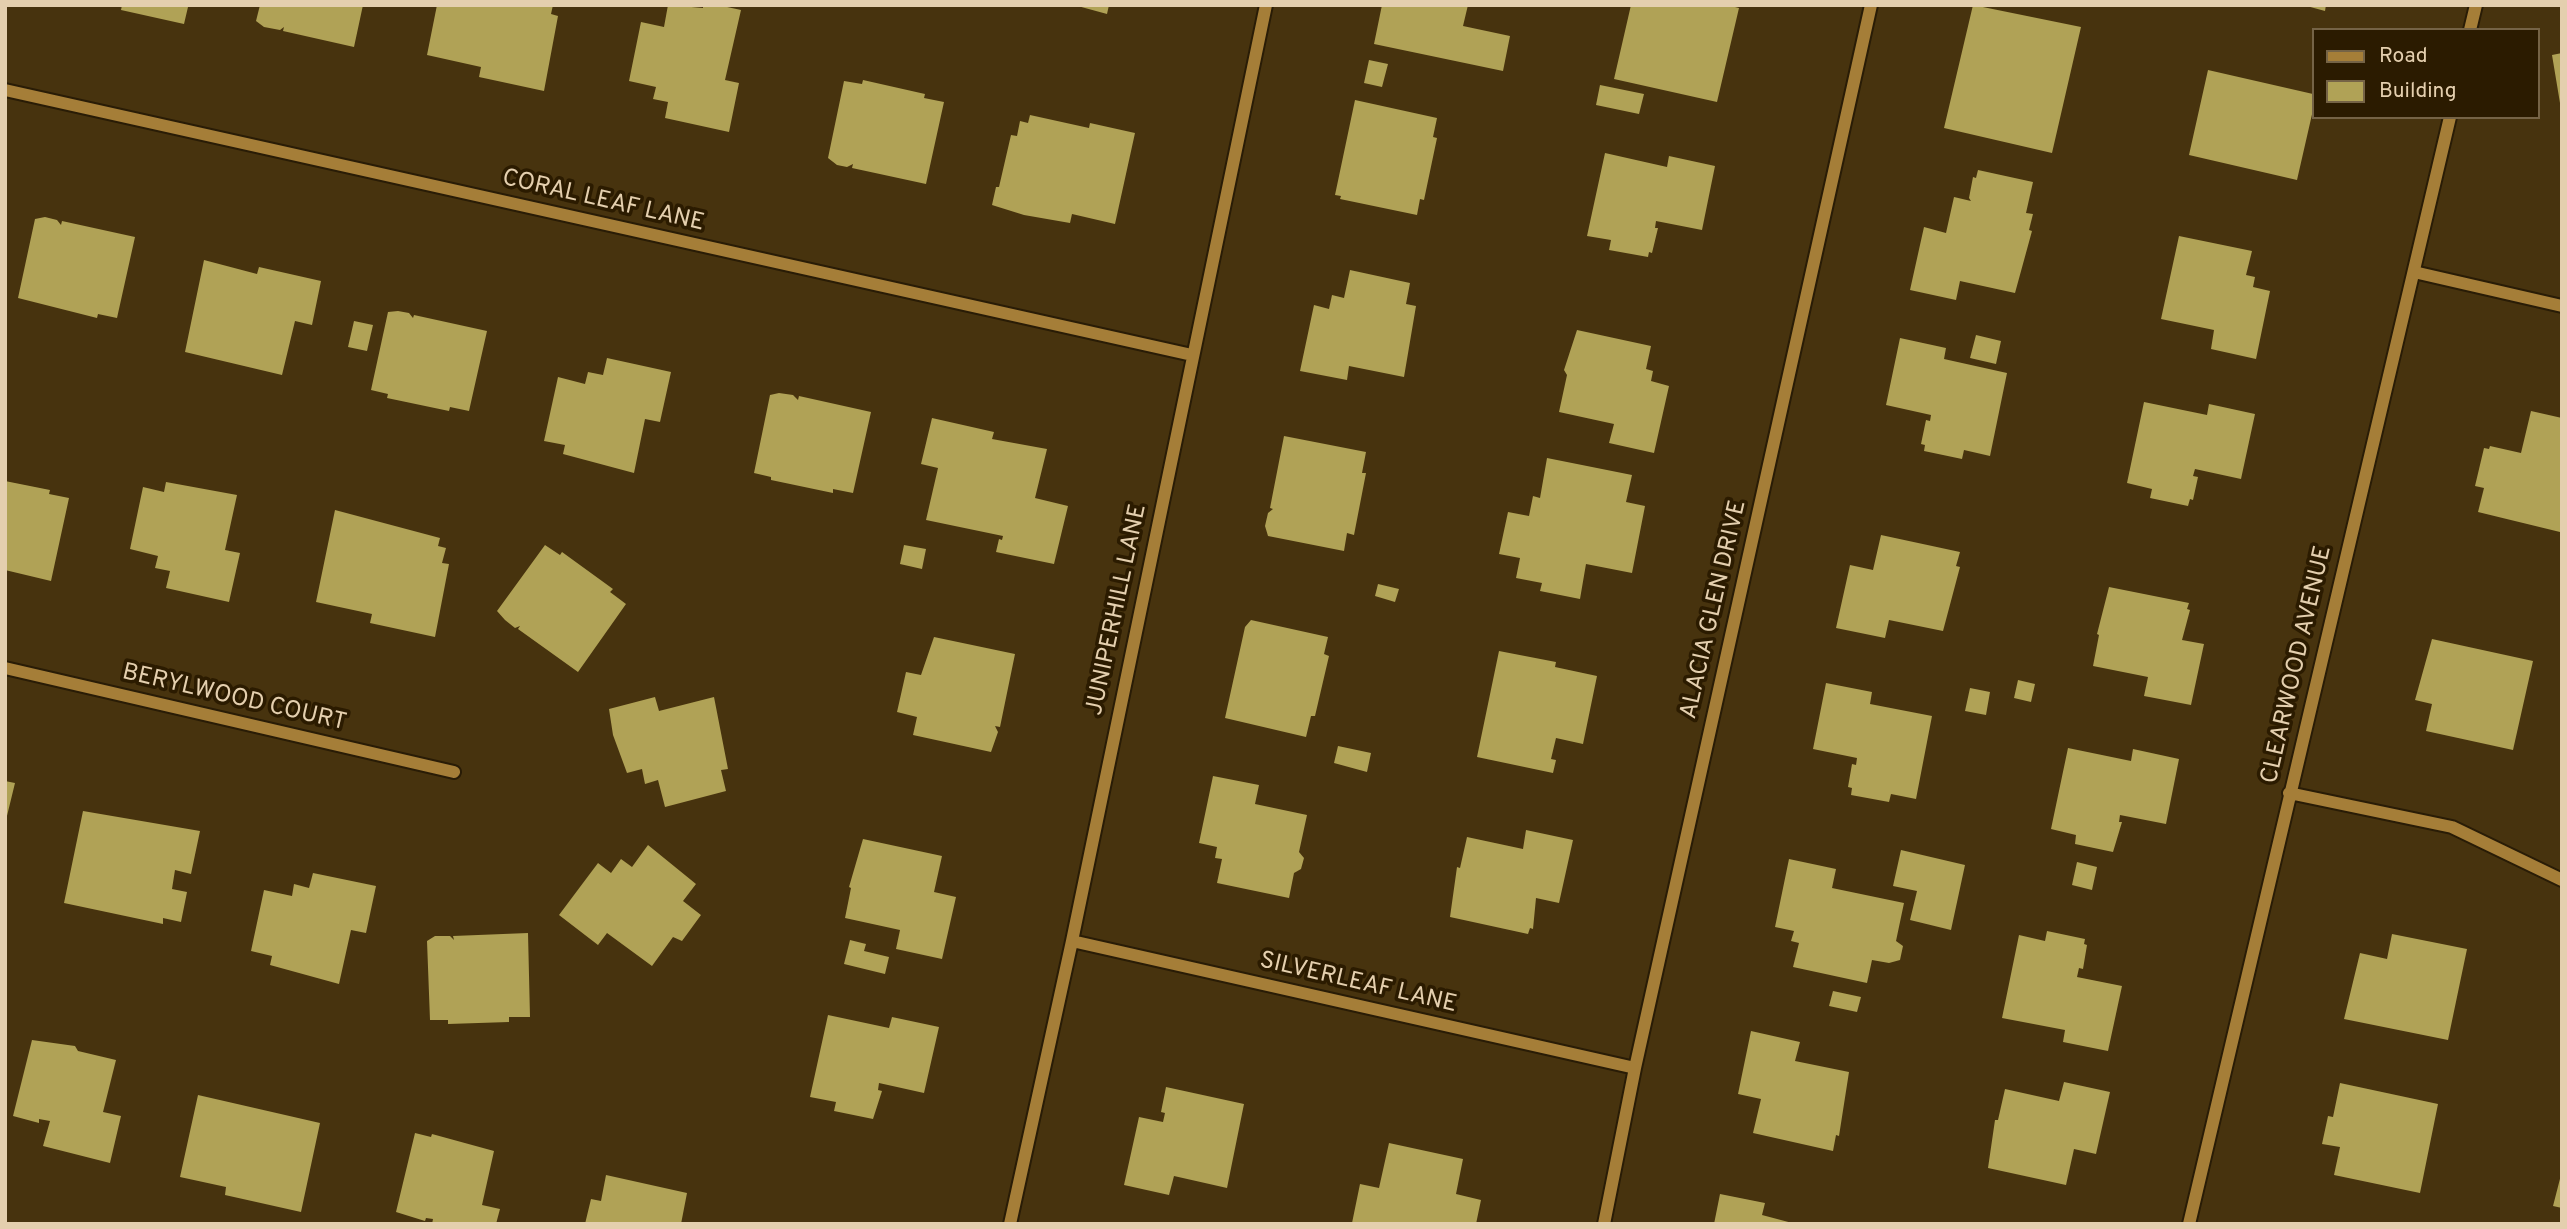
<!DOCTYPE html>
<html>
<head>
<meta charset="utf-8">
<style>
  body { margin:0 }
  #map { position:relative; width:2567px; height:1229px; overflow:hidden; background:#47330e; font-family:Overpass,sans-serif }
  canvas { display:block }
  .frame { position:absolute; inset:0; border:7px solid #e4cfae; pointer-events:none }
  .legend { position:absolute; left:2312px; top:28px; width:228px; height:91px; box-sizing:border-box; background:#2b1b00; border:2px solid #756346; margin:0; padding:9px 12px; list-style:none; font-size:21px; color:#e4cfae }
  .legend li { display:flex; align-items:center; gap:14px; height:35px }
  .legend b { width:35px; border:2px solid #756346 }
</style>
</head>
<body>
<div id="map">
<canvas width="2567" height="1229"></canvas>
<div class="frame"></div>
<ul class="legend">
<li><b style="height:9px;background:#a57e38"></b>Road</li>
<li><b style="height:19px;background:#b0a256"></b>Building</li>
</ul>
</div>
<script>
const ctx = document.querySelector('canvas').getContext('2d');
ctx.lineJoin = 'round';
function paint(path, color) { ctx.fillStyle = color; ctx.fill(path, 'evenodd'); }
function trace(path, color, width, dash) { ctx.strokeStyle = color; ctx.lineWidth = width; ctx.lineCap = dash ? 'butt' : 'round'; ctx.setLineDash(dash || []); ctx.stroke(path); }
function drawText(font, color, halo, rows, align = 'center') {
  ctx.font = font + ' Overpass,sans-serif'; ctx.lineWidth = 7; ctx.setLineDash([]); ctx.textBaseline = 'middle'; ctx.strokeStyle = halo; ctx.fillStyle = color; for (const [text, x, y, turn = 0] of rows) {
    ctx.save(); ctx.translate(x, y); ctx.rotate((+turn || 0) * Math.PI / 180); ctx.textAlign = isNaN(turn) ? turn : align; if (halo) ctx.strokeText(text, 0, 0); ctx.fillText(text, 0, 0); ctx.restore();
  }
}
const building = new Path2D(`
  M122 5H186L188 7 184 24 121 10Z
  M260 5H363L354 47 283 31 284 27 280 30 264 27 256 21Z
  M437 5H553L551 14 558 16 544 91 479 77 481 67 427 55Z
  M668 5 703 8V5H718L741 10 725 80 739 83 729 132 665 118 668 102 653 99 656 87 629 81 641 22 664 27Z
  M1074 5H1109L1107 14Z
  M1382 5H1468L1463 26 1510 36 1503 71 1374 44Z
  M1631 5H1727L1739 8 1717 102 1614 79Z
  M1973 5 2081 27 2052 153 1944 128Z
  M2303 5H2326L2325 11Z
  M2562 53V103H2560L2552 55Z
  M1369 60 1388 64 1382 87 1364 83Z
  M2208 70 2313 94V110L2297 180 2189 155Z
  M863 80 925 94 924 98 944 102 926 184 852 168 853 164 847 167 837 165 828 158 844 81 862 84Z
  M1600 85 1644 94 1639 114 1596 105Z
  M1355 100 1437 118 1433 137 1437 138 1424 200 1420 199 1417 215 1340 199 1341 196 1335 195Z
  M1030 115 1089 128 1090 123 1135 133 1115 224 1072 214 1070 223 1024 215 992 205 996 187H999L1011 135 1017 136 1020 121 1028 123Z
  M1605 153 1667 167 1669 156 1715 166 1702 230 1656 221 1655 228H1658L1652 253 1649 252 1648 257 1609 250 1611 240 1587 236Z
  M1978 170 2033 182 2026 213 2033 214 2029 230 2032 231 2015 293 1960 281 1956 300 1910 290 1924 227 1946 233 1954 197 1971 201 1969 198 1973 177 1976 178Z
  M45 217 57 220 61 225 62 221 135 237 117 318 98 314 97 318 18 298 35 219Z
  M2179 236 2252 251 2246 275 2255 277 2253 287 2270 291 2256 359 2211 349 2214 330 2161 319Z
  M204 260 257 274 259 267 321 281 312 325 295 321 282 375 185 352Z
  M1350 270 1410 283 1406 304 1416 306 1404 377 1349 366 1347 380 1300 371 1314 305 1329 309 1332 295 1344 298Z
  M398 311 409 313 413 318 414 315 487 331 469 411 450 407 449 411 387 398 388 394 371 390 388 312Z
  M354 321 373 325 367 351 348 347Z
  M1577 330 1651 346 1646 369 1653 371 1651 381 1669 386 1654 453 1609 443 1614 424 1559 412 1567 375 1564 370Z
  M1976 335 2001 341 1996 364 1970 358Z
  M1900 338 1946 348 1944 359 2007 373 1990 456 1964 450 1962 459 1924 451 1925 445 1921 444 1926 420 1930 421 1931 415 1886 405Z
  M607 358 671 372 660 422 645 419 634 473 563 454 565 445 544 441 558 377 585 384 588 372 603 375Z
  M779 393 793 395 798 400 799 396 871 412 853 493 833 489V493L771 480V477L754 473 770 395Z
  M2144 402 2207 415 2209 404 2255 414 2241 479 2195 469 2193 476 2198 477 2193 500 2190 499 2188 506 2150 498 2152 489 2127 483Z
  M2531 411 2562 418 2560 532 2478 512 2484 488 2475 486 2484 448 2489 449 2490 446 2521 453Z
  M932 418 994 432 992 439 1047 449 1035 498 1068 506 1054 564 996 552 999 539 1002 540 1003 536 926 520 938 468 921 464Z
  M1284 436 1366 452 1362 473H1366L1354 535 1347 533 1344 551 1268 536 1265 526 1268 513 1273 509 1270 508Z
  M1547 458 1632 475 1626 502 1645 506 1632 573 1586 564 1580 599 1540 591 1542 583 1516 578 1520 558 1499 554 1508 512 1529 516 1533 496 1540 498Z
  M5 481 50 490 49 494 69 498 51 581 5 570Z
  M166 482 237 495 225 550 240 553 229 602 166 588 170 571 155 568 158 556 130 549 143 487 164 492Z
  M335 510 440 538 438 546 446 548 442 563 449 564 435 637 370 623 372 614 316 602Z
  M1881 535 1960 552 1956 566 1960 567 1943 631 1889 620 1885 638 1836 628 1850 565 1873 570Z
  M545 545 560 555 562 552 613 589 610 592 626 604 578 672 518 629 520 626 515 628 505 620 497 611Z
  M904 545 926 549 922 569 900 564Z
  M1378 584 1399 589 1395 602 1375 596Z
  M2109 587 2189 603 2187 609 2190 610 2182 640 2204 644 2191 705 2144 696 2148 677 2093 666 2099 635 2097 634Z
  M1251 620 1328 637 1324 654 1329 656 1315 716H1311L1306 737 1225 718 1245 627Z
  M934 637 1015 654 1000 727 995 726 998 732 991 752 913 735 917 717 897 712 906 672 921 675Z
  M2432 639 2533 661 2513 750 2426 731 2432 704 2415 700Z
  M1499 651 1556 662 1555 667 1597 676 1583 744 1556 738 1551 759 1556 760 1553 773 1477 757Z
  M2018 680 2035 684 2031 702 2014 698Z
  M1826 683 1872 692 1870 704 1932 716 1916 799 1891 794 1889 802 1851 795 1852 788 1848 787 1852 764 1856 765 1857 758 1813 749Z
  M1970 688 1990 692 1986 715 1965 711Z
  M655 697 659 711 714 697 728 769 721 770 726 791 665 807 658 780 645 784 642 769 627 773 613 735 609 709Z
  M1338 746 1371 753 1367 772 1334 763Z
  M2068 748 2131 761 2133 749 2179 759 2166 824 2120 815 2119 822H2122L2113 852 2075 844 2076 835 2051 829Z
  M1213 776 1259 785 1255 804 1307 815 1299 852 1304 858 1301 869 1294 873 1289 898 1217 883 1222 859 1215 858 1217 847 1199 843Z
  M5 781 15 783 6 820H5Z
  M83 811 200 831 191 874 175 870 172 889 187 892 181 922 163 918V924L64 903Z
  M1526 830 1573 840 1559 903 1536 898 1533 929 1530 928 1528 934 1450 917 1457 867 1460 868 1467 837 1523 849Z
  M863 839 942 856 934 892 956 897 942 959 896 949 900 930 845 918 851 888 849 887Z
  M648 845 696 884 683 901 701 915 682 941 673 937 652 966 607 933 598 945 559 915 598 863 611 873 621 859 632 867Z
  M1901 850 1965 865 1951 930 1910 920 1917 891 1893 886Z
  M1789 859 1836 869 1832 888 1904 903 1896 941 1903 946 1900 960 1889 963 1872 960 1867 983 1793 967 1799 943 1791 941 1794 931 1775 927Z
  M2077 862 2097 867 2092 890 2072 885Z
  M313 873 376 886 366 933 351 930 339 984 270 965 272 956 251 951 264 890 292 896 294 884 309 888Z
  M2047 931 2085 939 2084 944 2087 945 2083 969 2079 968 2077 977 2122 986 2108 1051 2063 1042 2065 1030 2002 1018 2019 935 2045 941Z
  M528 933 530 1017H509V1022L448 1024V1020H430L427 941 435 936H450L454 940 453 936Z
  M2392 934 2467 949 2448 1040 2344 1019 2360 953 2387 959Z
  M850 940 866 944 864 951 889 957 885 974 844 964Z
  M1833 991 1861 997 1857 1012 1829 1006Z
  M828 1015 889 1028 892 1017 939 1027 924 1093 879 1083 878 1090 882 1091 873 1119 834 1111 836 1102 810 1097Z
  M1751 1031 1800 1042 1795 1061 1849 1072 1839 1136 1836 1135 1833 1151 1753 1133 1761 1099 1738 1094Z
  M32 1040 75 1046 78 1051 116 1060 103 1112 121 1116 110 1163 43 1146 50 1121 39 1119V1123L13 1116Z
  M2064 1082 2110 1092 2096 1154 2074 1149 2066 1185 1988 1168 1995 1120H1998L2005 1089 2059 1101Z
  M2340 1083 2438 1104 2420 1193 2334 1175 2340 1147 2322 1144 2328 1116 2333 1117Z
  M1166 1087 1244 1104 1227 1188 1174 1176 1169 1195 1124 1185 1139 1117 1163 1122 1165 1113 1161 1112Z
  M198 1095 320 1123 301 1212 225 1195 226 1187 180 1177Z
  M415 1133 431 1137 432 1134 494 1151 482 1205 500 1209 496 1224H432L433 1219 426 1218 425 1221 396 1212Z
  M1389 1143 1463 1159 1456 1194 1481 1200 1476 1224 1352 1223 1360 1184 1379 1188Z
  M2562 1171V1208L2553 1206Z
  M606 1175 687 1193 681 1224H585L591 1199 601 1201Z
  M1720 1194 1765 1203 1762 1215 1796 1224H1714Z`);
const minor = new Path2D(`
  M2470 30 2476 5
  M5 90 1192 355
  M2414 272 2562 306
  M5 668 454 772
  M2289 793 2452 827 2562 880
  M1072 941 1635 1068
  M1010 1224 1072 941 1266 5
  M1604 1224 1635 1068 1871 5
  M2189 1224 2450 117`);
const streetNames = [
  ["CORAL LEAF LANE",603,202,13],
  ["JUNIPERHILL LANE",1118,610,-78],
  ["ALACIA GLEN DRIVE",1715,610,-77],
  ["CLEARWOOD AVENUE",2298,665,-77],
  ["BERYLWOOD COURT",234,699,13],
  ["SILVERLEAF LANE",1358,984,13]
];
paint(building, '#b0a256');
trace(minor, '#291c06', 16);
trace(minor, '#a57e38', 12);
drawText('24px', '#e4cfae', '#2b1b00', streetNames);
</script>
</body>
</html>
